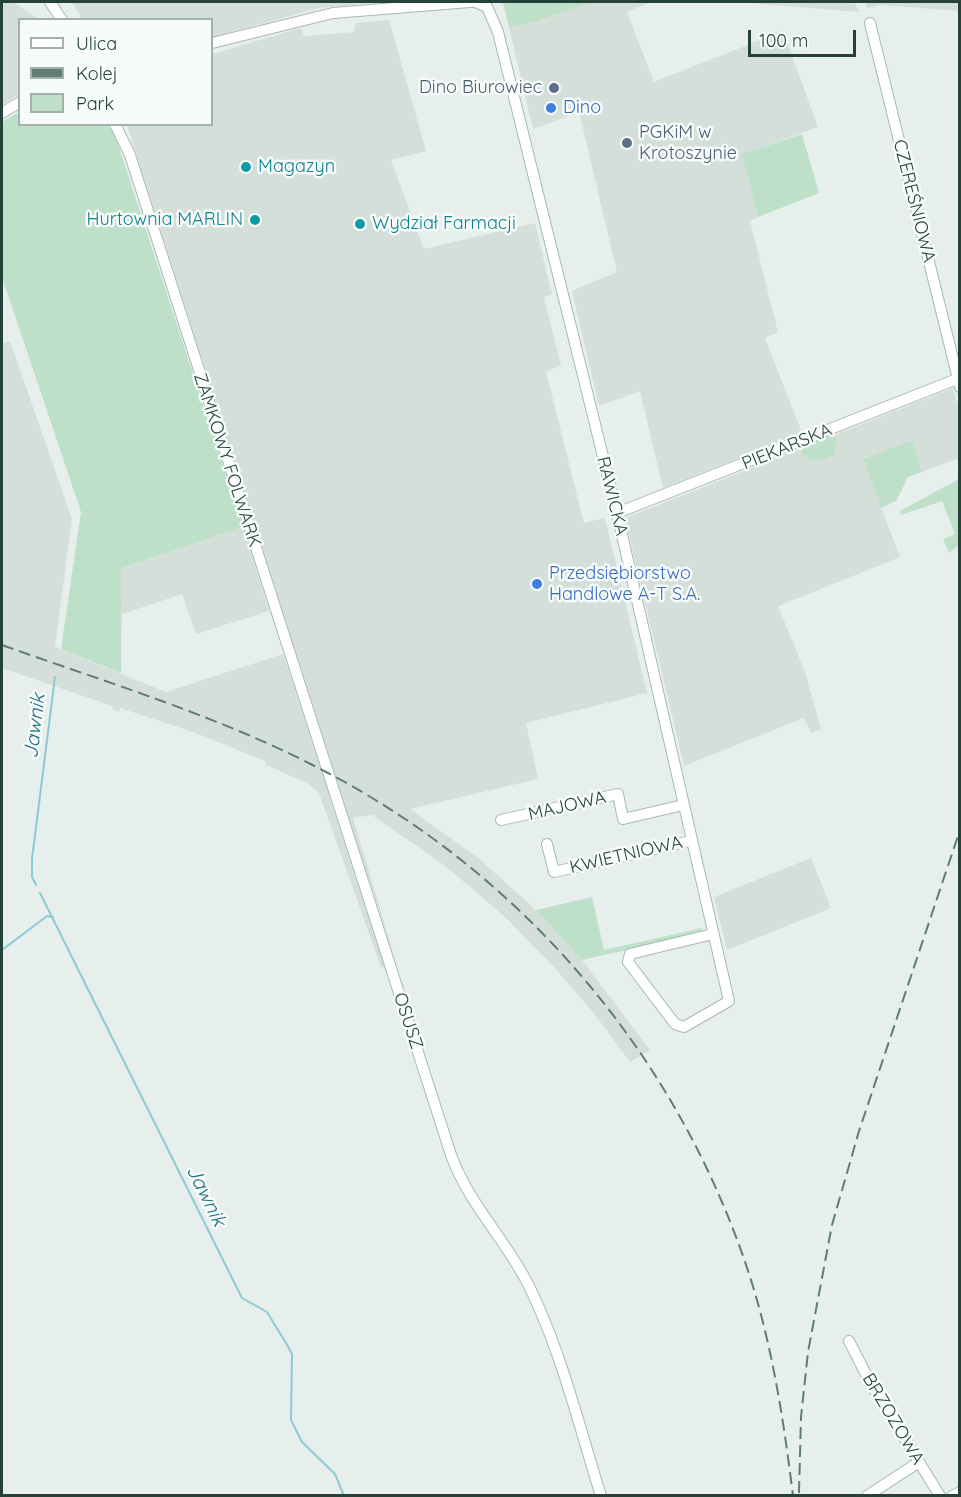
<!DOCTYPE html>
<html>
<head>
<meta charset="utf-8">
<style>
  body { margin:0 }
  #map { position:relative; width:961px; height:1497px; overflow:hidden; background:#e6efeb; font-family:Quicksand,sans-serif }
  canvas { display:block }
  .frame { position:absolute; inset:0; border:3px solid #24423a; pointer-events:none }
  .legend { position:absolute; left:18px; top:18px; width:195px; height:108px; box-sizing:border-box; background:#f7fbf9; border:2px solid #a3b1ad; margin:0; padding:8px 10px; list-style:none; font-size:18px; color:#24423a }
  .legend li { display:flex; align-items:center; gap:12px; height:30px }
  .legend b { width:30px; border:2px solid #a3b1ad }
  .scale { position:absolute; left:748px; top:30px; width:108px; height:27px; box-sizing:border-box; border:3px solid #24423a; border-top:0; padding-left:8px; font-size:18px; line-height:21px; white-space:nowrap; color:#24423a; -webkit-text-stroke:4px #f7fbf9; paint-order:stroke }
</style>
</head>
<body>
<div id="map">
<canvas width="961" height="1497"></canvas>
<div class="frame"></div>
<ul class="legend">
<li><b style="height:8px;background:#fff"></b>Ulica</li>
<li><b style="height:8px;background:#5f7d75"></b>Kolej</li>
<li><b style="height:16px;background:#bfe0c8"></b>Park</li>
</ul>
<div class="scale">100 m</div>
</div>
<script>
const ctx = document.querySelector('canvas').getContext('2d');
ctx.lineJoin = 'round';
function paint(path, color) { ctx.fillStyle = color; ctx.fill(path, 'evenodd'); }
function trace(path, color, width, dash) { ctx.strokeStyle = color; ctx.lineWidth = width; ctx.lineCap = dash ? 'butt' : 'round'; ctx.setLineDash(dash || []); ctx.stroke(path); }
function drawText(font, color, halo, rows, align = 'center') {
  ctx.font = font + ' Quicksand,sans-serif'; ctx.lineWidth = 5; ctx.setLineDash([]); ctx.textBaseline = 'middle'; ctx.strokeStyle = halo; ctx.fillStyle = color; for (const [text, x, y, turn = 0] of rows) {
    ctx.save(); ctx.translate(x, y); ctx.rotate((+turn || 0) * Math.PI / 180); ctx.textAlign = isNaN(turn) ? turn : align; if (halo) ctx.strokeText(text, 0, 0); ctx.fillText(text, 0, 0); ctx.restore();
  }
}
const built = new Path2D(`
  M2 2H13L39 19 20 20 19 94 2 105Z
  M72 2H383L319 8 212 37V20L82 19Z
  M503 2H651L627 12 654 82 783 31 818 127 743 154 758 217 750 221 778 332 765 338 802 433 663 488 640 391 599 406 572 291 617 272 579 112 533 129Z
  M736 2H854L860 12Z
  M865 2H959V11L880 5 867 8Z
  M389 20 426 151 391 160 424 249 535 223 552 294 544 297 561 366 546 371 584 523 605 518 647 693 526 723 538 779 410 809 477 857 536 910 582 960 650 1050 630 1062 596 1016 555 968 505 917 444 865 372 815 353 818 397 965 344 803 329 796 385 968 381 967 319 793 307 783 266 765 265 761 196 733 120 708 119 712 112 709V706L2 668V344L10 341 72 519 55 647 166 692 283 654 316 754 331 762 127 125 212 124V54L301 28 304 36 354 32 356 23Z
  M953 388 959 409V458L922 472 913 440 863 460 900 557 778 606 805 672 821 729 811 733 804 718 684 766 625 518Z
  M243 527 269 611 196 634 182 594 122 614V568Z
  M811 858 831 908 727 950 714 897Z`);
const green = new Path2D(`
  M503 2H591L537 21 509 27Z
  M19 112 20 124 107 125 114 132 243 527 122 568 121 673 61 649 81 512 2 277V122Z
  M802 134 819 193 758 217 742 154Z
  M830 433 837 439 834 455C821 462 812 464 802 453L803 444Z
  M913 440 922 472 908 477 896 501 881 508 863 459Z
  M959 479V545L949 553 943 539 955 534 942 501 901 515 900 511Z
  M592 897 604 950 702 928 703 933 582 960 536 910Z`);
const stream = new Path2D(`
  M36 885 32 877V859L55 677
  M40 893 242 1298 267 1312 286 1343 292 1354 291 1420 302 1442 335 1474 344 1496
  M2 950 47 916 53 917`);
const minor = new Path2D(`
  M50 2 62 20
  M475 2 487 7 498 32 617 513 729 1001 684 1027 675 1024 628 962 630 954 713 934
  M870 23 960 387
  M212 43 333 13 470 2
  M2 113 20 102
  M115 124 130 155 451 1155C469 1205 508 1242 530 1288 562 1354 579 1426 601 1496
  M617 513 957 379
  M501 820 618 794 623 819 683 805
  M547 844 554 872 691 841
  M849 1341 872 1386 940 1496
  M867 1496 919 1462
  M952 1496 960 1492`);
const rail = new Path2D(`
  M2 645C111 684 225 718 328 773 529 879 682 1063 751 1280 773 1350 784 1423 793 1496
  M799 1493 801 1417 808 1352 832 1225 859 1131 960 830`);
const markers = [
  [554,88,6,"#5c6f8a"],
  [551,108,6,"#3f7fe0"],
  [627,143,6,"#5c6f8a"],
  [246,167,6,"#0f9aa8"],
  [255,220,6,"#0f9aa8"],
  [360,224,6,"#0f9aa8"],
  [537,584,6,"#3f7fe0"]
];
const serviceNames = [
  ["Dino Biurowiec",542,88],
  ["PGKiM w",639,133,"left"],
  ["Krotoszynie",639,154,"left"]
];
const shopNames = [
  ["Dino",563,108],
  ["Przedsiębiorstwo",549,574],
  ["Handlowe A-T S.A.",549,595]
];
const cultureNames = [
  ["Magazyn",258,167],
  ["Hurtownia MARLIN",243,220,"right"],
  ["Wydział Farmacji",372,224]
];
const streetNames = [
  ["CZEREŚNIOWA",914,201,76],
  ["PIEKARSKA",787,447,-22],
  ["ZAMKOWY FOLWARK",227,460,72],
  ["RAWICKA",612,496,76],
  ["MAJOWA",567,806,-13],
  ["KWIETNIOWA",626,855,-13],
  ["OSUSZ",408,1021,72],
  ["BRZOZOWA",893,1419,59]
];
const waterNames = [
  ["Jawnik",35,726,-83],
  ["Jawnik",206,1196,64]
];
paint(built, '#d4dfda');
paint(green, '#bfe0c8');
trace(stream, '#8ec9d4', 2);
trace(minor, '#a8b8b2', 12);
trace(minor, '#fff', 10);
trace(rail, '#5f7d75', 2, [12, 6]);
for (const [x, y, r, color] of markers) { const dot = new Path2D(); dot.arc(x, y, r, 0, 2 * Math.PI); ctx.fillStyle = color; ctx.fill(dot); trace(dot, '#f7fbf9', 2); }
drawText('18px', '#4e5e75', '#f7fbf9', serviceNames, 'right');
drawText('18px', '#366cbe', '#f7fbf9', shopNames, 'left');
drawText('18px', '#0d838f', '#f7fbf9', cultureNames, 'left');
drawText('18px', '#24423a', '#f7fbf9', streetNames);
drawText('italic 20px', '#1c6f80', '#f7fbf9', waterNames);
</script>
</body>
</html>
